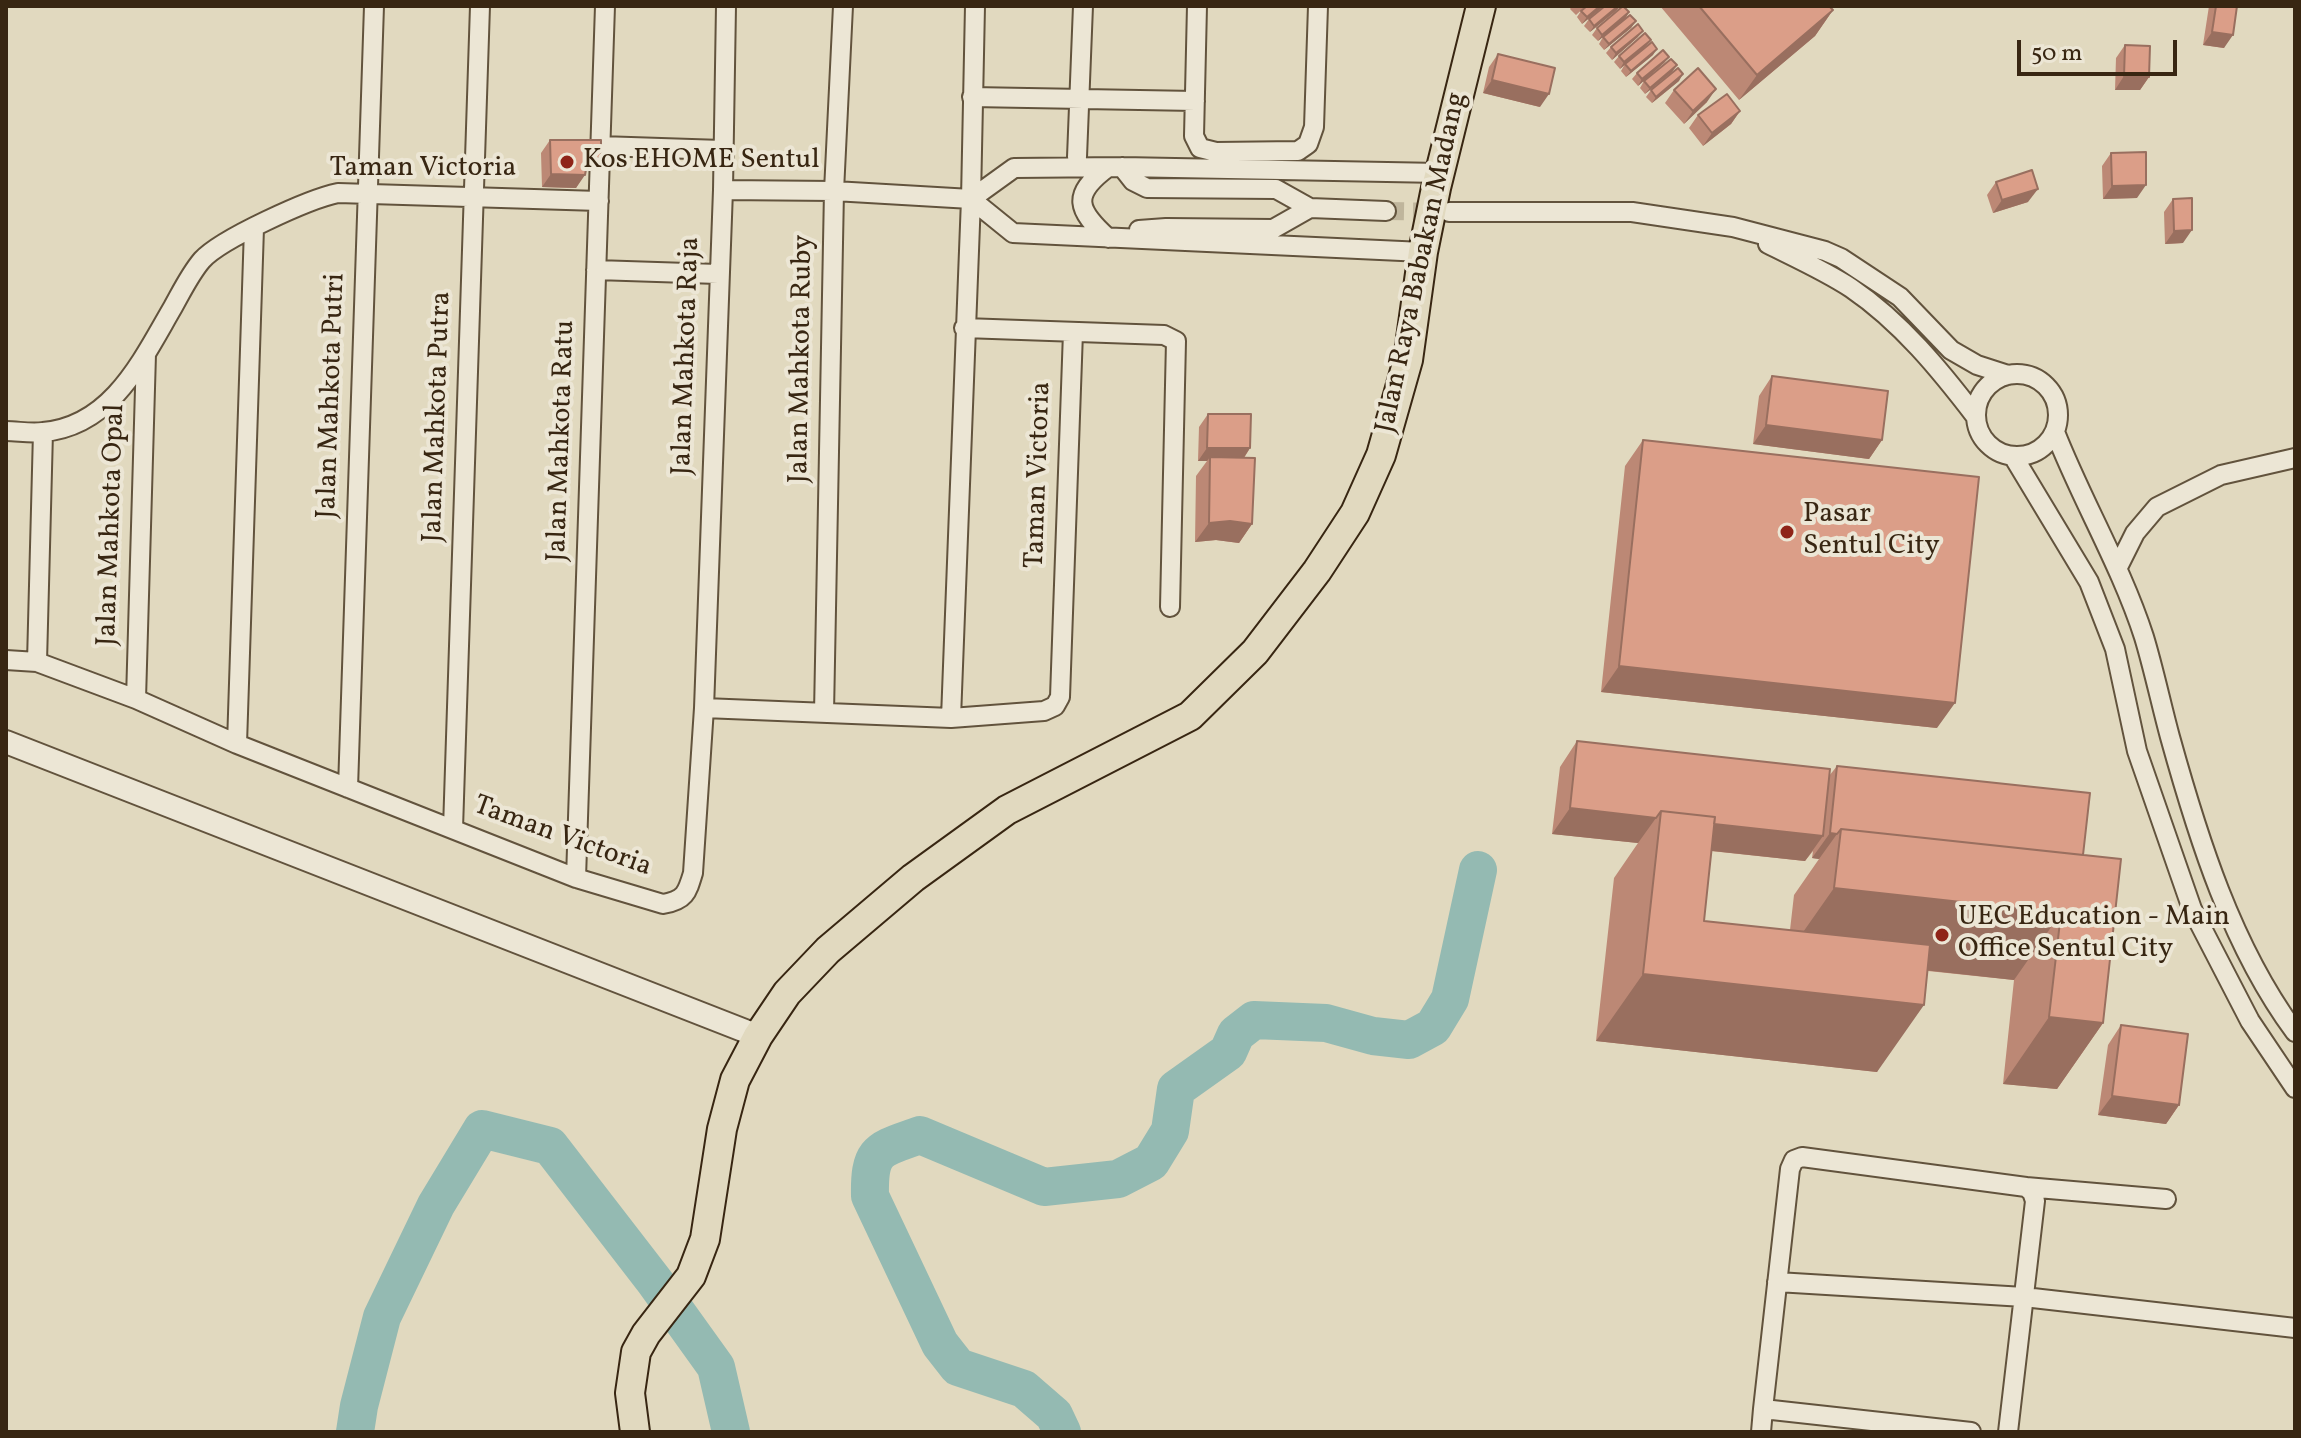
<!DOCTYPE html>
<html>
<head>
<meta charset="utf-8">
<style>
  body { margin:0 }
  #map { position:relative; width:2301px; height:1438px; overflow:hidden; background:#e1d9bf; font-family:Vollkorn,serif }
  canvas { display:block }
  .frame { position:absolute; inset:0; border:8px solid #382612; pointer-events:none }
  .scale { position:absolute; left:2017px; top:40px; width:160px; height:36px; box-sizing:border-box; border:4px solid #382612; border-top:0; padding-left:10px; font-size:24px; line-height:28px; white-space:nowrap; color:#382612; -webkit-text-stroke:6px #ece6d5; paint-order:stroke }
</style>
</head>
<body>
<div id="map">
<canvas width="2301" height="1438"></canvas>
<div class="frame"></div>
<div class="scale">50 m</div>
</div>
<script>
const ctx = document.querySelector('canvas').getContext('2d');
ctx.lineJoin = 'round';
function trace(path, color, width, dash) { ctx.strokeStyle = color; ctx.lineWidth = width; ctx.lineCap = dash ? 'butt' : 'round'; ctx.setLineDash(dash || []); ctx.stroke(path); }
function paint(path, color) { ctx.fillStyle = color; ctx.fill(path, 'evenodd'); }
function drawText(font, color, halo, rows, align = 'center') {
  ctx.font = font + ' Vollkorn,serif'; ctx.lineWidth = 8; ctx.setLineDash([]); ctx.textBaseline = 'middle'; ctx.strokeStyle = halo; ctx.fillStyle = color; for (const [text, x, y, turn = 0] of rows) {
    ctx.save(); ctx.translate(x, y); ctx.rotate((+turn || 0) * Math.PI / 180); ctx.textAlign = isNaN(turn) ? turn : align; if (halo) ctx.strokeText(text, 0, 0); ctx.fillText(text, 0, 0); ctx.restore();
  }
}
const river = new Path2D(`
  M355 1432 359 1406 382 1317 436 1205 482 1129 550 1146 655 1282 716 1367 731 1432
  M1062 1432 1054 1415 1024 1389 958 1367 940 1344 870 1196C869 1148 879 1150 920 1135L1044 1187 1118 1179 1151 1162 1170 1131 1176 1089 1228 1052 1236 1034 1254 1020 1326 1023 1373 1036 1409 1040 1433 1027 1450 999 1478 870`);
const minorTunnel = new Path2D(`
  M1386 211 1442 212`);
const minor = new Path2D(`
  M1197 6 1194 136 1200 148 1216 152 1298 151 1308 144 1314 127 1318 6
  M972 97 1195 101
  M600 146 722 150
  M1077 157 1083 6
  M1122 167 1133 181 1147 188 1276 189 1310 208 1386 211
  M1107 168C1071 195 1077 210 1108 238
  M723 190 834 191 971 199
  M971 199 1014 168 1122 167 1440 173
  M971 199 1013 233 1423 252
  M1449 212H1632L1733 227 1825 251 1841 258 1900 297 1951 350 1977 365 2008 375
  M1139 230 1166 228 1273 229 1310 208
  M1768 244C1796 258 1825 271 1851 288 1901 322 1940 370 1976 417
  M596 270 718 274
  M964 328 1164 335 1176 341 1170 607
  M1976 415a41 41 0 1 1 82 0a41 41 0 1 1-82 0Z
  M6 431C18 431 31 434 43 432 112 426 142 360 173 307 182 291 190 274 202 260 221 239 309 199 338 193L599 201
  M2055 432C2082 501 2121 566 2144 637 2154 670 2161 704 2170 737 2198 838 2232 947 2295 1032
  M2013 456 2089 582 2115 649 2137 751 2192 909 2250 1021 2295 1088
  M2118 567 2135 533 2157 507 2221 475 2295 458
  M6 660 37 662 136 699 237 744 576 878 663 904C685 900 687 893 693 873L704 708 951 718 1044 711 1055 706 1060 697 1073 332
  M37 662 43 432
  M136 699 146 354
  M704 708 723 190 726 6
  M824 713 834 191 843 6
  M951 718 971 199 975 6
  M237 744 254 228
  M348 788 374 6
  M453 829 480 6
  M576 878 605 6
  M2026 1187 2166 1199
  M1777 1282 2024 1297 2295 1328
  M1761 1432 1763 1409
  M1971 1432 1763 1409 1790 1169 1794 1160 1802 1157 2026 1187 2032 1192 2035 1201 2008 1432`);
const tertiary = new Path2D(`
  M6 742 758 1036`);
const primary = new Path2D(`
  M635 1432 630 1393 636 1352 646 1334 691 1276 705 1239 722 1129 735 1080 758 1036 787 993 828 950 913 878 1007 810 1190 716 1255 652 1317 571 1355 513 1381 455 1408 360 1423 252 1436 188 1481 6`);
const wall = new Path2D(`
  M1572 6H1586L1576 15 1570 9Z
  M1587 6H1604L1582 24 1577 17 1581 11Z
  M1660 6H1829L1833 10 1815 36 1739 100Z
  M2209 6H2237L2224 48 2203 45Z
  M1617 10 1590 32 1584 26 1589 19Z
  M1629 12 1625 19 1598 41 1592 35 1597 28Z
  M1636 21 1631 28 1604 50 1599 44 1603 37Z
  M1638 37 1612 60 1606 53 1611 47Z
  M1651 40 1646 46 1620 69 1614 62 1619 56Z
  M2125 45 2149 77 2140 90H2115L2116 58Z
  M1498 54 1540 107 1483 93 1489 67Z
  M1653 55 1626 77 1621 71 1625 64Z
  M1669 57 1664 63 1638 86 1632 79 1637 73Z
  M1677 65 1672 72 1645 94 1640 88 1644 81Z
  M1679 81 1652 103 1646 97 1651 90Z
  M1674 90 1707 102 1684 124 1665 103Z
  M1740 111 1731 124 1703 146 1689 128 1698 115Z
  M550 140 592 171H586L576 188 542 187 541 153Z
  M2111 153 2137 198 2103 199 2102 166Z
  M1996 182 2028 202 1993 213 1987 195Z
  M2173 199 2183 243 2165 244 2164 212Z
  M1772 376 1882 440 1869 459 1753 444 1759 396Z
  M1208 414 1250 448 1244 458 1252 524 1239 543 1216 540 1195 542 1196 476 1207 461H1198L1199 427Z
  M1643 440 1937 728 1601 692 1625 466Z
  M1577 741 1829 776 1837 766 2083 855 2103 1023 2057 1089 2003 1084 2014 980 1928 971 1877 1072 1596 1041 1614 878 1638 843 1552 834 1560 767ZM1711 851 1805 861 1813 851 1812 858 1819 859 1794 895 1790 930 1704 921Z
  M2121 1025 2179 1105 2166 1124 2098 1115 2108 1045Z`);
const shadedWall = new Path2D(`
  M1600 6H1604L1582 24 1587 17Z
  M1618 6H1620L1617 10 1590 32 1594 26Z
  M1833 10 1815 36 1739 100 1757 75Z
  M1629 12 1625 19 1598 41 1602 35Z
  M1636 21 1631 28 1604 50 1609 44Z
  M1643 31 1638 37 1612 60 1616 53Z
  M2212 32 2233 35 2224 48 2203 45Z
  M1651 40 1646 46 1620 69 1624 62Z
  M1657 49 1653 55 1626 77 1631 71Z
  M1669 57 1664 63 1638 86 1642 79Z
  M1677 65 1672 72 1645 94 1650 88Z
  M1683 74 1679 81 1652 103 1656 97Z
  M2124 76 2149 77 2140 90H2115Z
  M1492 80 1549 94 1540 107 1483 93Z
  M1716 89 1707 102 1684 124 1693 111Z
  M1740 111 1731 124 1703 146 1712 133Z
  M588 158H601L592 171H579Z
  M551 174 585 175 576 188 542 187Z
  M2146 185 2137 198 2103 199 2112 186Z
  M2038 189 2028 202 1993 213 2002 200Z
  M2192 230 2183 243 2165 244 2174 231Z
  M1766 425 1882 440 1869 459 1753 444Z
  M1207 448H1250L1241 462 1210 457 1207 461H1198Z
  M1230 521 1252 524 1239 543 1216 540 1195 542 1209 523Z
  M1619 666 1955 703 1937 728 1601 692Z
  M1570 808 1656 818 1638 843 1552 834Z
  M1660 818 1823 836 1805 861 1657 845Z
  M1830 833 1837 834 1819 859 1812 858Z
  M1834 888 2061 913 2014 980 1787 955Z
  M1643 974 1924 1005 1877 1072 1596 1041Z
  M2049 1017 2103 1023 2057 1089 2003 1084Z
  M2112 1096 2179 1105 2166 1124 2098 1115Z`);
const building = new Path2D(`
  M1587 6H1600L1587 17 1581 11Z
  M1605 6H1618L1594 26 1589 19Z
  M1623 6 1629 12 1602 35 1597 28Z
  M1699 6H1829L1833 10 1757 75Z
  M2216 6H2237L2233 35 2212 32Z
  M1630 15 1636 21 1609 44 1603 37Z
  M1638 24 1643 31 1616 53 1611 47Z
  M1645 33 1651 40 1624 62 1619 56Z
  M1652 42 1657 49 1631 71 1625 64Z
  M2125 45 2150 46 2149 77 2124 76Z
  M1663 50 1669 57 1642 79 1637 73Z
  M1498 54 1555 68 1549 94 1492 80Z
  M1671 59 1677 65 1650 88 1644 81Z
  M1678 68 1683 74 1656 97 1651 90Z
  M1698 68 1716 89 1693 111 1674 90Z
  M1727 94 1740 111 1712 133 1698 115Z
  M550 140H601V158H588L585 175 551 174Z
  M2146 152V185L2112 186 2111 153Z
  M2032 170 2038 189 2002 200 1996 182Z
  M2192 198V230L2174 231 2173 199Z
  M1772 376 1888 391 1882 440 1766 425Z
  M1208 414H1251L1250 448H1207Z
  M1643 440 1979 477 1955 703 1619 666Z
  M1210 457 1255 458 1252 524 1230 521 1209 523Z
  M1577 741 1830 769 1823 836 1714 824 1715 817 1661 811 1656 818 1570 808Z
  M1837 766 2090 793 2083 855 1841 829 1837 834 1830 833Z
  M1661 811 1715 817 1704 921 1930 945 1924 1005 1643 974Z
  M1841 829 2121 859 2103 1023 2049 1017 2061 913 1834 888Z
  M2121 1025 2188 1034 2179 1105 2112 1096Z`);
const markers = [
  [567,162,8,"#8f2418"],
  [1787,532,8,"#8f2418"],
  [1942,935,8,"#8f2418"]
];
const poiNames = [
  ["Kos EHOME Sentul",583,162],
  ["Pasar",1803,516],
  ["Sentul City",1803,548],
  ["UEC Education - Main",1958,919],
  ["Office Sentul City",1958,951]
];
const streetNames = [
  ["Taman Victoria",423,170],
  ["Jalan Raya Babakan Madang",1423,263,-78],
  ["Jalan Mahkota Raja",688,356,-88],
  ["Jalan Mahkota Ruby",803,359,-89],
  ["Jalan Mahkota Putri",333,396,-88],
  ["Jalan Mahkota Putra",439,417,-88],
  ["Jalan Mahkota Ratu",563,441,-88],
  ["Taman Victoria",1040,475,-88],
  ["Jalan Mahkota Opal",113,525,-88],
  ["Taman Victoria",562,838,20]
];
trace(river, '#94bab2', 38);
trace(minorTunnel, '#bfb59c', 18, [18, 9]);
trace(minor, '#62533d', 22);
trace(tertiary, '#62533d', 26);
trace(primary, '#382612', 32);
trace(minor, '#ece6d5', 18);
trace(tertiary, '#ece6d5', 22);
trace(primary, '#e1d9bf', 28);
paint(wall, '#bc8875');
paint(shadedWall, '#996f5f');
paint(building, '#db9e88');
trace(building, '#996f5f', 2);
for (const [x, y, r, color] of markers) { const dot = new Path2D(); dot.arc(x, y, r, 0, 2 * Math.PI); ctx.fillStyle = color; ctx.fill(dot); trace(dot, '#ece6d5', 3); }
drawText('28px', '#382612', '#ece6d5', poiNames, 'left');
drawText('28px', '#382612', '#ece6d5', streetNames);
</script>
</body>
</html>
